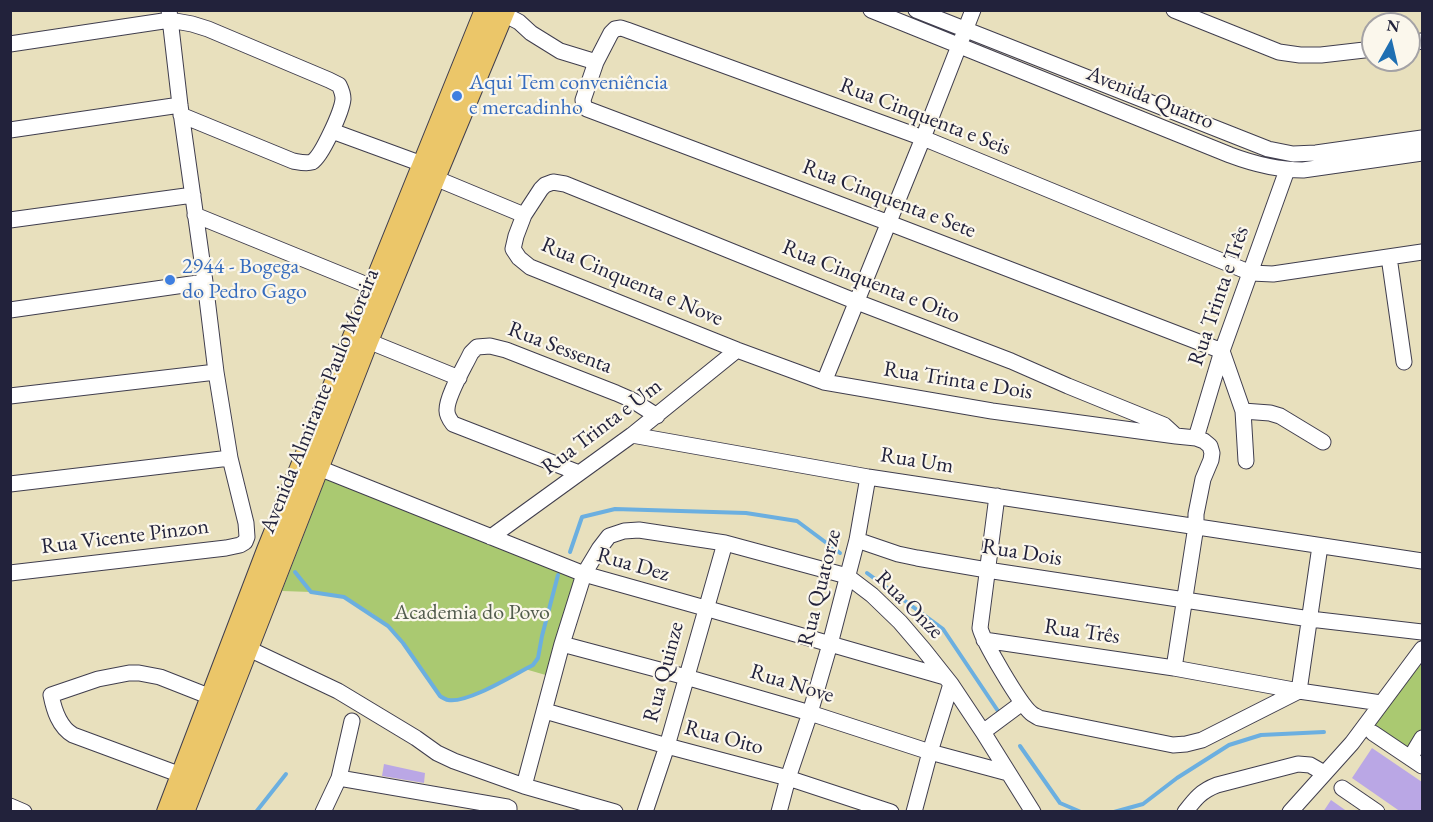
<!DOCTYPE html>
<html>
<head>
<meta charset="utf-8">
<style>
  body { margin:0 }
  #map { position:relative; width:1433px; height:822px; overflow:hidden; background:#e8e0bd; font-family:"EB Garamond",serif }
  canvas { display:block }
  .frame { position:absolute; inset:0; border:12px solid #22223b; pointer-events:none }
  .north { position:absolute; left:1361px; top:12px; width:60px; height:60px; box-sizing:border-box; background:#fbf7ec; border:2px solid #a4a2a5; border-radius:50%; rotate:8deg; font-size:16px; font-weight:700; line-height:24px; text-align:center; color:#22223b }
  .north::after { content:''; display:block; margin:auto; width:21px; height:27px; background:#1f6fb2; clip-path:polygon(50% 0,100% 100%,50% 72%,0 100%) }
</style>
</head>
<body>
<div id="map">
<canvas width="1433" height="822"></canvas>
<div class="frame"></div>
<div class="north">N</div>
</div>
<script>
const ctx = document.querySelector('canvas').getContext('2d');
ctx.lineJoin = 'round';
function paint(path, color) { ctx.fillStyle = color; ctx.fill(path, 'evenodd'); }
function trace(path, color, width, dash) { ctx.strokeStyle = color; ctx.lineWidth = width; ctx.lineCap = dash ? 'butt' : 'round'; ctx.setLineDash(dash || []); ctx.stroke(path); }
function drawText(font, color, halo, rows, align = 'center') {
  ctx.font = font + ' "EB Garamond",serif'; ctx.lineWidth = 4.5; ctx.setLineDash([]); ctx.textBaseline = 'middle'; ctx.strokeStyle = halo; ctx.fillStyle = color; for (const [text, x, y, turn = 0] of rows) {
    ctx.save(); ctx.translate(x, y); ctx.rotate((+turn || 0) * Math.PI / 180); ctx.textAlign = isNaN(turn) ? turn : align; if (halo) ctx.strokeText(text, 0, 0); ctx.fillText(text, 0, 0); ctx.restore();
  }
}
const green = new Path2D(`
  M327 475 579 576 549 676 525 669C506 678 468 704 449 700 447 700 441 697 440 696L403 643 388 626 373 614 344 597 311 592 282 591Z
  M1422 663V731L1409 751 1370 727Z`);
const stream = new Path2D(`
  M570 552 582 517 615 509 746 513 797 521 840 553
  M295 572 311 592 344 597 388 626 403 643 440 696C441 697 447 700 448 700 467 704 515 674 533 665L538 658 542 636 558 575
  M867 573 943 629 998 711
  M1020 746 1060 803 1081 812
  M256 812 286 774
  M1114 812 1143 804 1177 778 1229 745 1261 735 1324 732`);
const building = new Path2D(`
  M1372 748 1422 782V812H1401L1352 778Z
  M384 764 425 773 424 783 382 776Z
  M1331 800 1348 812H1323Z`);
const minor = new Path2D(`
  M169 10 180 105 205 282 216 372 230 458 246 523 247 537 245 542
  M496 10 519 22 531 33 560 51 596 62
  M871 10 1230 155C1254 164 1277 170 1303 170L1422 153
  M916 10 1268 149 1293 154 1316 153 1422 138
  M1174 10 1279 52 1300 55H1321L1373 49
  M1409 43 1422 41
  M10 44 170 20 192 24 208 29 329 80 339 85C341 89 343 94 343 99 342 111 322 156 312 162 306 164 299 162 293 161L181 115
  M10 130 180 105
  M332 131 422 164
  M435 178 524 215
  M195 215 372 287
  M10 220 193 195
  M1389 257 1404 362
  M10 310 205 282
  M368 341 459 378
  M824 382 923 138 973 10
  M10 396 216 372
  M1243 411 1270 413 1280 416 1323 442
  M632 435 868 477 1422 561
  M1196 438 1222 351 1287 170
  M1246 461 1243 411 1222 351 889 223 587 109 584 106 583 100 596 62 611 33 615 29 621 28 627 30 923 138 1251 273 1273 274 1422 252
  M319 468 584 574 705 608 945 677
  M579 473 453 424C450 420 447 415 447 411 446 397 465 366 471 353L477 347 490 346 506 350 616 393 632 400 657 416
  M10 484 230 458
  M997 496 980 628C983 641 1020 704 1031 713 1033 715 1036 716 1039 718L1173 745 1186 744 1202 740 1299 691 1320 546
  M491 537 632 435 737 350
  M857 540 898 554 917 558 987 570 1310 619 1422 632
  M10 573 226 548 240 545 245 542
  M984 640 1174 668 1299 691 1381 703
  M562 644 686 677 810 713 930 752 1008 773
  M247 648 338 691 416 738 437 753 454 761 524 786 615 812
  M1174 668 1196 526V514L1203 479 1211 460 1212 453 1210 446 1204 441 1196 438 1176 436 1164 425 1068 386 1011 361 857 302 565 184 553 182 545 185 541 189 524 215 516 236 513 249 519 258 530 267 737 350 824 382 992 411 1176 436
  M545 711 667 746 788 778 891 812
  M983 732 1022 703
  M1373 733 1422 766
  M1410 758 1422 738
  M181 775 73 735C59 727 54 710 51 695L98 679 129 673H139L160 677 221 701
  M339 778 507 807 509 808V812
  M524 786 562 644 584 574 599 549 609 536 624 531 639 530 725 543 847 576 872 595 900 622 924 650 951 684 983 732 1033 812
  M1342 788 1377 812
  M10 806 24 812
  M323 812 339 778 352 721
  M645 812 667 746 725 543
  M779 812 788 778 810 713 830 644 857 540 868 477
  M914 812 930 752 951 684
  M1185 812C1195 799 1201 791 1217 785L1298 764 1310 765 1324 773
  M1290 812 1352 743 1422 649`);
const major = new Path2D(`
  M167 812 267 550 485 10
  M184 812 368 341 435 178 505 10`);
const markers = [
  [457,96,6,"#3f7fe0"],
  [170,280,6,"#3f7fe0"]
];
const shopNames = [
  ["Aqui Tem conveniência",469,83],
  ["e mercadinho",469,108],
  ["2944 - Bogega",182,267],
  ["do Pedro Gago",182,292]
];
const streetNames = [
  ["Avenida Quatro",1150,98,22],
  ["Rua Cinquenta e Seis",925,117,21],
  ["Rua Cinquenta e Sete",889,199,21],
  ["Rua Cinquenta e Nove",632,282,23],
  ["Rua Cinquenta e Oito",871,282,22],
  ["Rua Trinta e Três",1219,296,-71],
  ["Rua Sessenta",560,348,21],
  ["Rua Trinta e Dois",958,381,9],
  ["Avenida Almirante Paulo Moreira",320,401,-68],
  ["Rua Trinta e Um",602,427,-37],
  ["Rua Um",917,461,9],
  ["Rua Vicente Pinzon",125,537,-7],
  ["Rua Dois",1022,553,9],
  ["Rua Dez",633,565,16],
  ["Rua Quatorze",820,588,-76],
  ["Rua Onze",909,605,45],
  ["Rua Três",1082,632,8],
  ["Rua Quinze",664,672,-75],
  ["Rua Nove",792,684,17],
  ["Rua Oito",724,738,15]
];
const parkNames = [
  ["Academia do Povo",472,613]
];
paint(green, '#aac971');
trace(stream, '#6bafe0', 4);
paint(building, '#baa7e5');
trace(minor, '#403e4e', 17);
trace(major, '#403e4e', 22);
trace(minor, '#fff', 15);
trace(major, '#ebc669', 20);
for (const [x, y, r, color] of markers) { const dot = new Path2D(); dot.arc(x, y, r, 0, 2 * Math.PI); ctx.fillStyle = color; ctx.fill(dot); trace(dot, '#fbf7ec', 2); }
drawText('22px', '#366cbe', '#fbf7ec', shopNames, 'left');
drawText('22px', '#22223b', '#fbf7ec', streetNames);
drawText('22px', '#525c4e', '#fbf7ec', parkNames);
</script>
</body>
</html>
